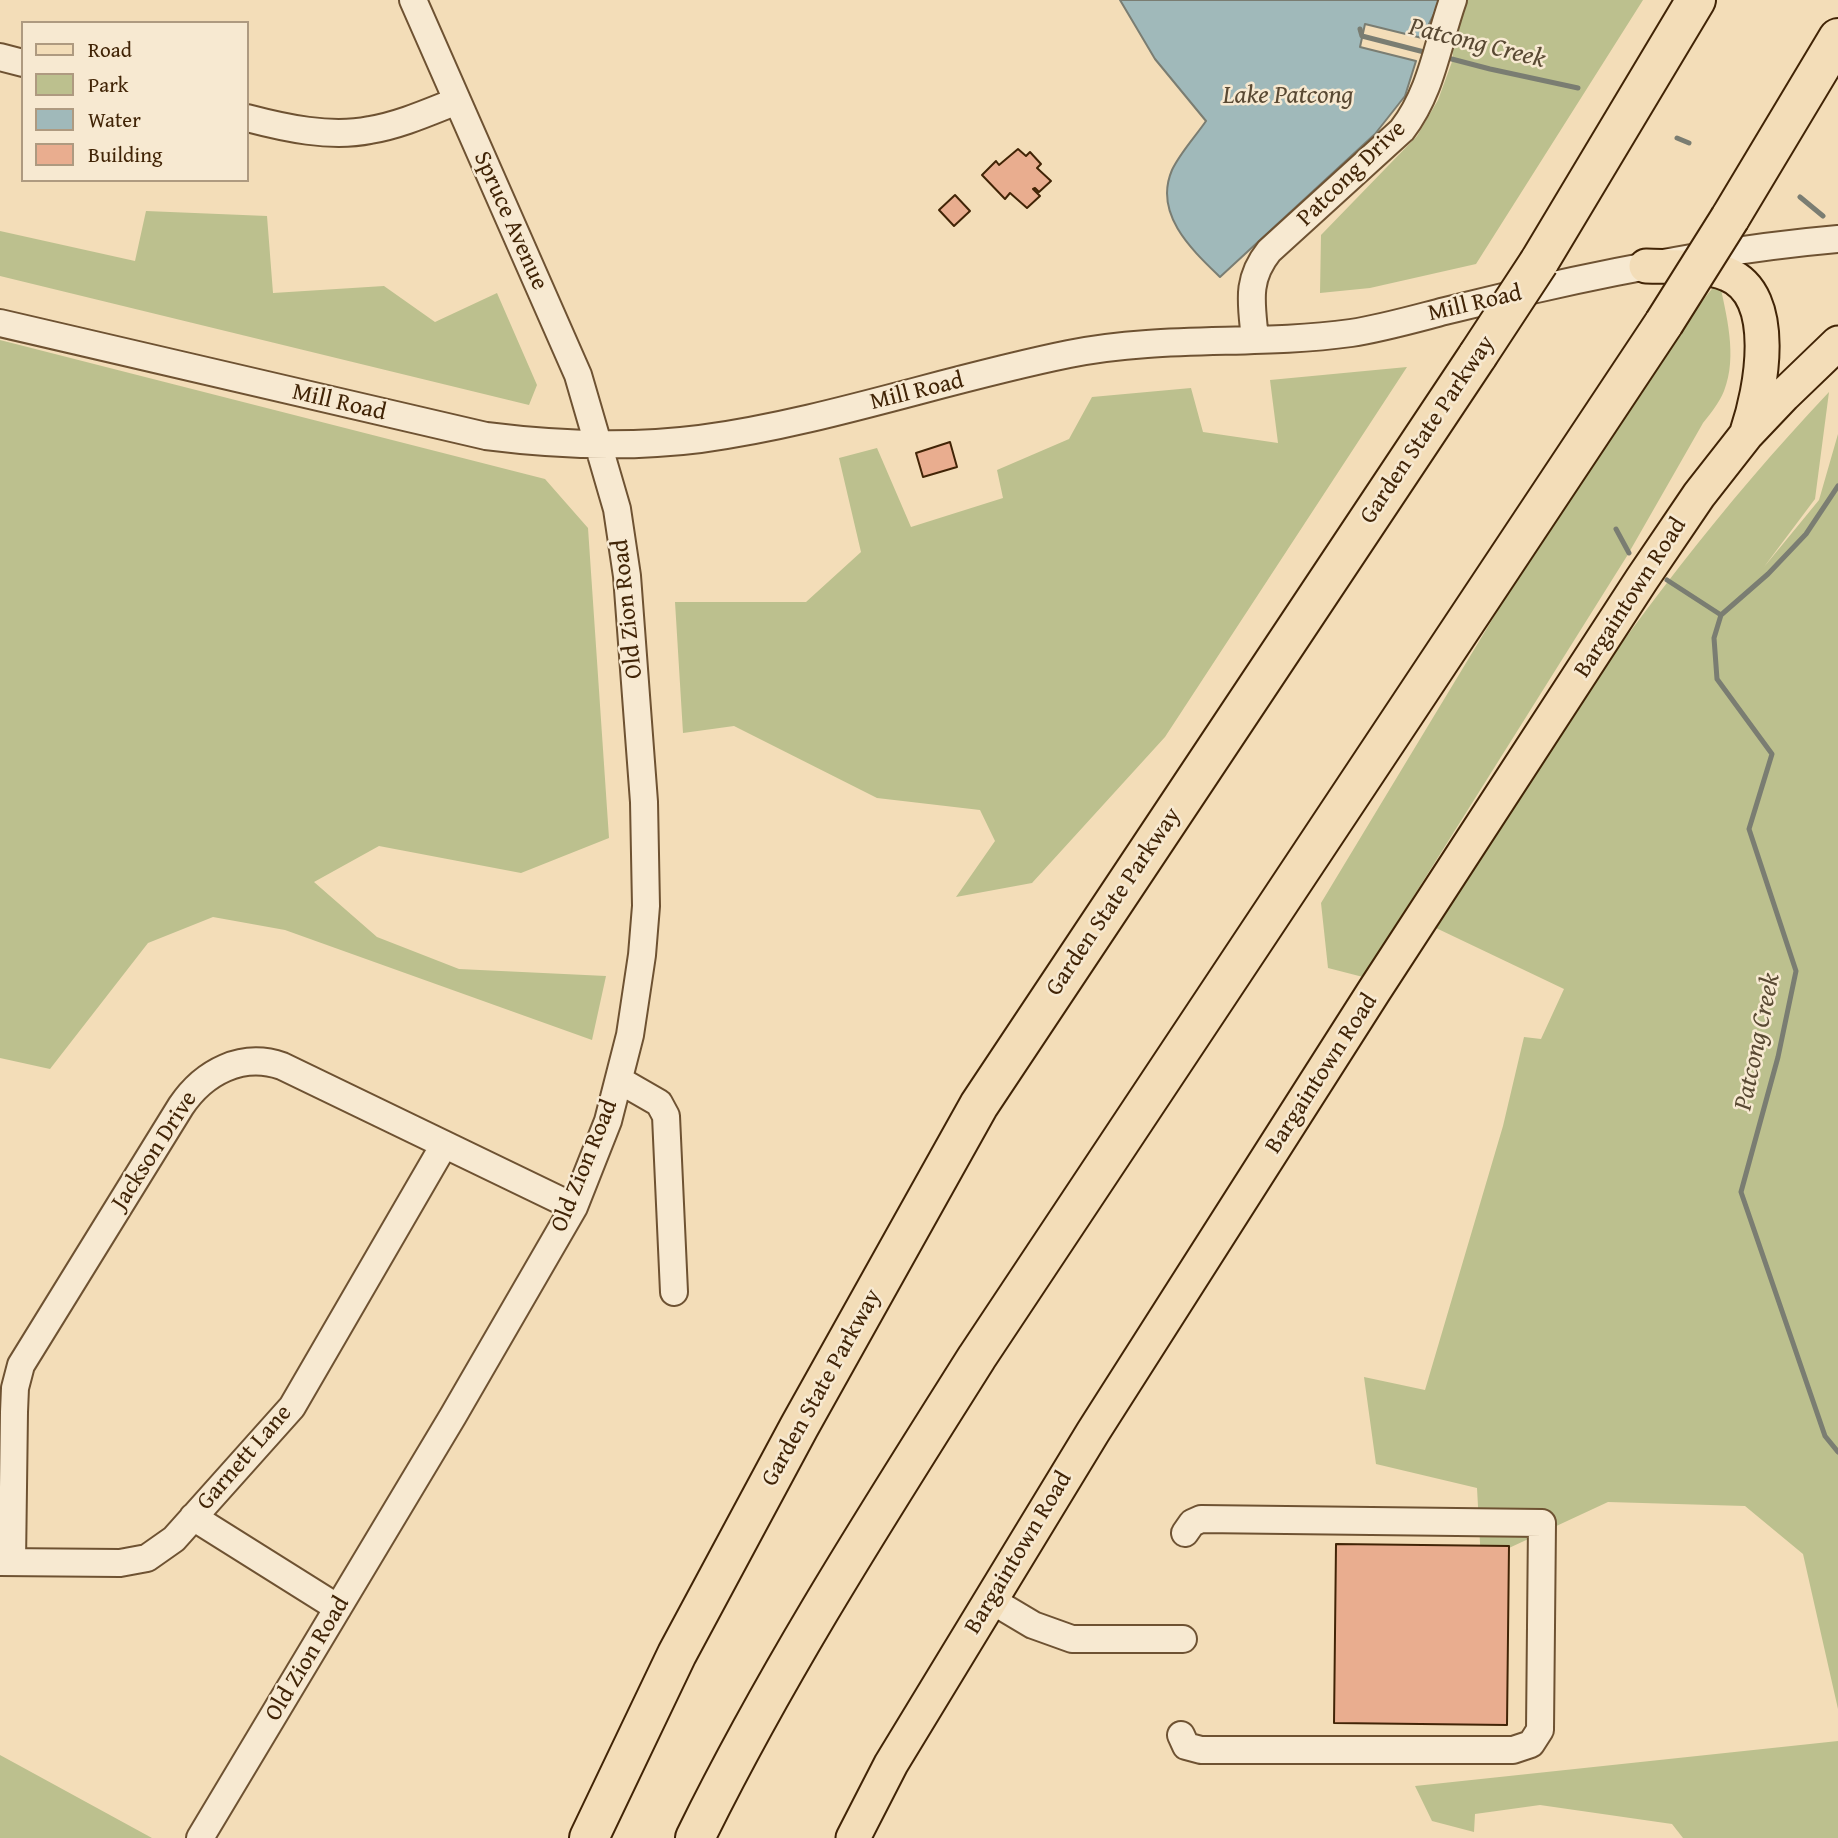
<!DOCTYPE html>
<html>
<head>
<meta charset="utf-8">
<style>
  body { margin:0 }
  #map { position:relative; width:1838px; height:1838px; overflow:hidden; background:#f3ddb8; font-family:"Gentium Book Plus",serif }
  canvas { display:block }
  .legend { position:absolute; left:21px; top:21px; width:228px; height:161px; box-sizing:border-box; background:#f7e9d1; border:2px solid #ae9a80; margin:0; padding:9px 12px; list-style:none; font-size:21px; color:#412406 }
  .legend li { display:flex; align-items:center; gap:14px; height:35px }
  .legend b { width:35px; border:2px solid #ae9a80 }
</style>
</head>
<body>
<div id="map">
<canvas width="1838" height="1838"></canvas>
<ul class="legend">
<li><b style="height:9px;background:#f3ddb8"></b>Road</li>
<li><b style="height:19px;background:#bcc08e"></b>Park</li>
<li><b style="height:19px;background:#a0b9ba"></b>Water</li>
<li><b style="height:19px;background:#e9ad8f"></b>Building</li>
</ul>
</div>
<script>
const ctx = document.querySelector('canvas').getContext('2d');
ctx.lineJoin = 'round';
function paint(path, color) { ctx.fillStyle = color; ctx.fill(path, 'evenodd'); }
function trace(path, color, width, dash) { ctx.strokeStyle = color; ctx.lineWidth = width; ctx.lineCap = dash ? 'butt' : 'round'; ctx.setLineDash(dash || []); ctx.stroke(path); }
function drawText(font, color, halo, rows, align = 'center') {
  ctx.font = font + ' "Gentium Book Plus",serif'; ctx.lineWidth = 5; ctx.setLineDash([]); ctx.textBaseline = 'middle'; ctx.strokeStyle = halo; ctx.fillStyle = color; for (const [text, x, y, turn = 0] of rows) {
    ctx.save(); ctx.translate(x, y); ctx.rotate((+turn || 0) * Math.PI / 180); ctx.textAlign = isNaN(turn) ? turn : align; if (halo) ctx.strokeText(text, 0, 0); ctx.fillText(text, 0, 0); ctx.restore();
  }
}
const green = new Path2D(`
  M1449 0H1643L1476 264 1370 288 1320 293 1321 235 1417 136 1438 100 1453 59Z
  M146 211 267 216 273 293 384 286 435 322 497 293 537 385 529 405 0 276V231L135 261Z
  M1719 280C1726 314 1738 356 1724 391 1719 403 1711 413 1703 423L1627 556 1363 977 1328 968 1321 903 1591 456 1652 364Z
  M0 340 545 479 588 528 609 838 521 873 379 846 314 882 377 937 459 969 606 976 592 1040 285 930 213 917 148 943 50 1069 0 1058Z
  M1407 367 1165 737 1032 883 956 897 995 841 980 810 877 798 734 726 683 733 675 602H806L861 552 839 458 877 448 911 527 1003 498 997 470 1069 439 1092 397 1191 388 1203 432 1278 443 1270 380Z
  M1829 392 1815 499 1764 567 1819 500 1838 434V1709L1803 1554 1745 1506 1608 1502 1481 1561 1477 1488 1376 1464 1364 1377 1425 1390 1503 1126 1524 1037 1541 1039 1564 989 1436 928C1473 869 1508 809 1546 752 1631 625 1724 503 1829 392Z
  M1838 1741V1838H1683L1672 1824 1540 1805 1475 1814 1474 1832 1432 1821 1415 1786Z
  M0 1755 152 1838H0Z`);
const water = new Path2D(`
  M1120 0H1441L1422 38 1365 24 1360 47 1416 61 1405 96 1375 134 1220 277C1192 250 1153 214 1172 170 1180 153 1195 137 1206 121L1155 59Z`);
const stream = new Path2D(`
  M1360 29 1362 36 1428 53
  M1444 57 1490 69 1578 88
  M1677 138 1689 143
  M1800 197 1823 216
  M1838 486 1806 534 1768 574 1721 615 1714 638 1717 679 1772 754 1749 829 1796 971 1778 1057 1741 1192 1825 1436 1838 1452
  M1616 529 1629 553
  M1667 580 1721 615`);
const building = new Path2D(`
  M1018 149 1026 156 1030 152 1041 164 1037 168 1051 181 1039 192 1035 188 1033 189 1040 196 1027 208 1010 193 1005 199 982 175 996 161 999 165Z
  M955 195 970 211 954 226 939 210Z
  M950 442 957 467 923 477 916 453Z
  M1336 1544 1509 1546 1507 1725 1334 1723Z`);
const minor = new Path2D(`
  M0 57 23 63
  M247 118C285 128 330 138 370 130 400 125 429 112 457 101
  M0 323 486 436C557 445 629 448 700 439 825 422 945 379 1069 354 1162 335 1257 346 1351 333 1383 328 1414 319 1445 311 1474 304 1503 297 1532 290 1633 267 1734 248 1838 239
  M1255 340C1252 305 1245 281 1269 251L1402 130C1432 91 1437 45 1453 0
  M619 1080 659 1103 666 1116 674 1292
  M193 1517 338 1608
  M0 1562 120 1563 147 1558 174 1539 292 1407 444 1145
  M12 1562 14 1412 15 1388 21 1365 181 1106C204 1072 242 1052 282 1066L574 1207
  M991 1600 1033 1625 1072 1639H1183
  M1181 1735 1186 1746 1201 1750H1513L1531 1744 1540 1730 1542 1523 1201 1519 1192 1523 1185 1533
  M200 1838 453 1416 574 1207 608 1121 630 1035 642 955 646 906 644 802 627 576 617 509 578 375 413 0`);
const major = new Path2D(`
  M1646 266C1669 267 1706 265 1727 274 1780 295 1761 391 1747 432
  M853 1838 891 1764 1093 1432 1374 991 1642 579 1699 495 1746 435 1784 395 1838 343`);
const highway = new Path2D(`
  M1730 218 1838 38
  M1539 262 1696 0
  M589 1838 677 1654 799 1427 979 1105 1478 355
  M695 1838C777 1671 878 1514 977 1357L1664 323`);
const highwayBridge = new Path2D(`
  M1664 323 1730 218
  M1478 355 1539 262`);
const streetNames = [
  ["Patcong Drive",1352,174,-44],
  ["Spruce Avenue",510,221,66],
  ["Mill Road",1475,304,-13],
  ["Mill Road",917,392,-14],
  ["Mill Road",339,403,13],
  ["Garden State Parkway",1428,430,-56],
  ["Bargaintown Road",1631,598,-57],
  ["Old Zion Road",628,609,-96],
  ["Garden State Parkway",1114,902,-56],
  ["Bargaintown Road",1322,1074,-57],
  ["Jackson Drive",155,1151,-57],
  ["Old Zion Road",585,1166,-68],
  ["Garden State Parkway",822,1388,-61],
  ["Garnett Lane",245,1458,-49],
  ["Bargaintown Road",1019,1553,-59],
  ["Old Zion Road",308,1659,-59]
];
const waterNames = [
  ["Patcong Creek",1477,44,14],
  ["Lake Patcong",1288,96],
  ["Patcong Creek",1758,1042,-78]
];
paint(green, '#bcc08e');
paint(water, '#a0b9ba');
trace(water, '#7a7d72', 2);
trace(stream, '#7a7d72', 5);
paint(building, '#e9ad8f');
trace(building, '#412406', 2);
trace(minor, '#6e5232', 30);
trace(major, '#412406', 37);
trace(highway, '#412406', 42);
trace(minor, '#f7e9d1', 26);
trace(major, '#f3ddb8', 33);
trace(highway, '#f3ddb8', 38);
trace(highwayBridge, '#412406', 42, []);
trace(highwayBridge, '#f3ddb8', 38);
drawText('24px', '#412406', '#f7e9d1', streetNames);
drawText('italic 26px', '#594933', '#f7e9d1', waterNames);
</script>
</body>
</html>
